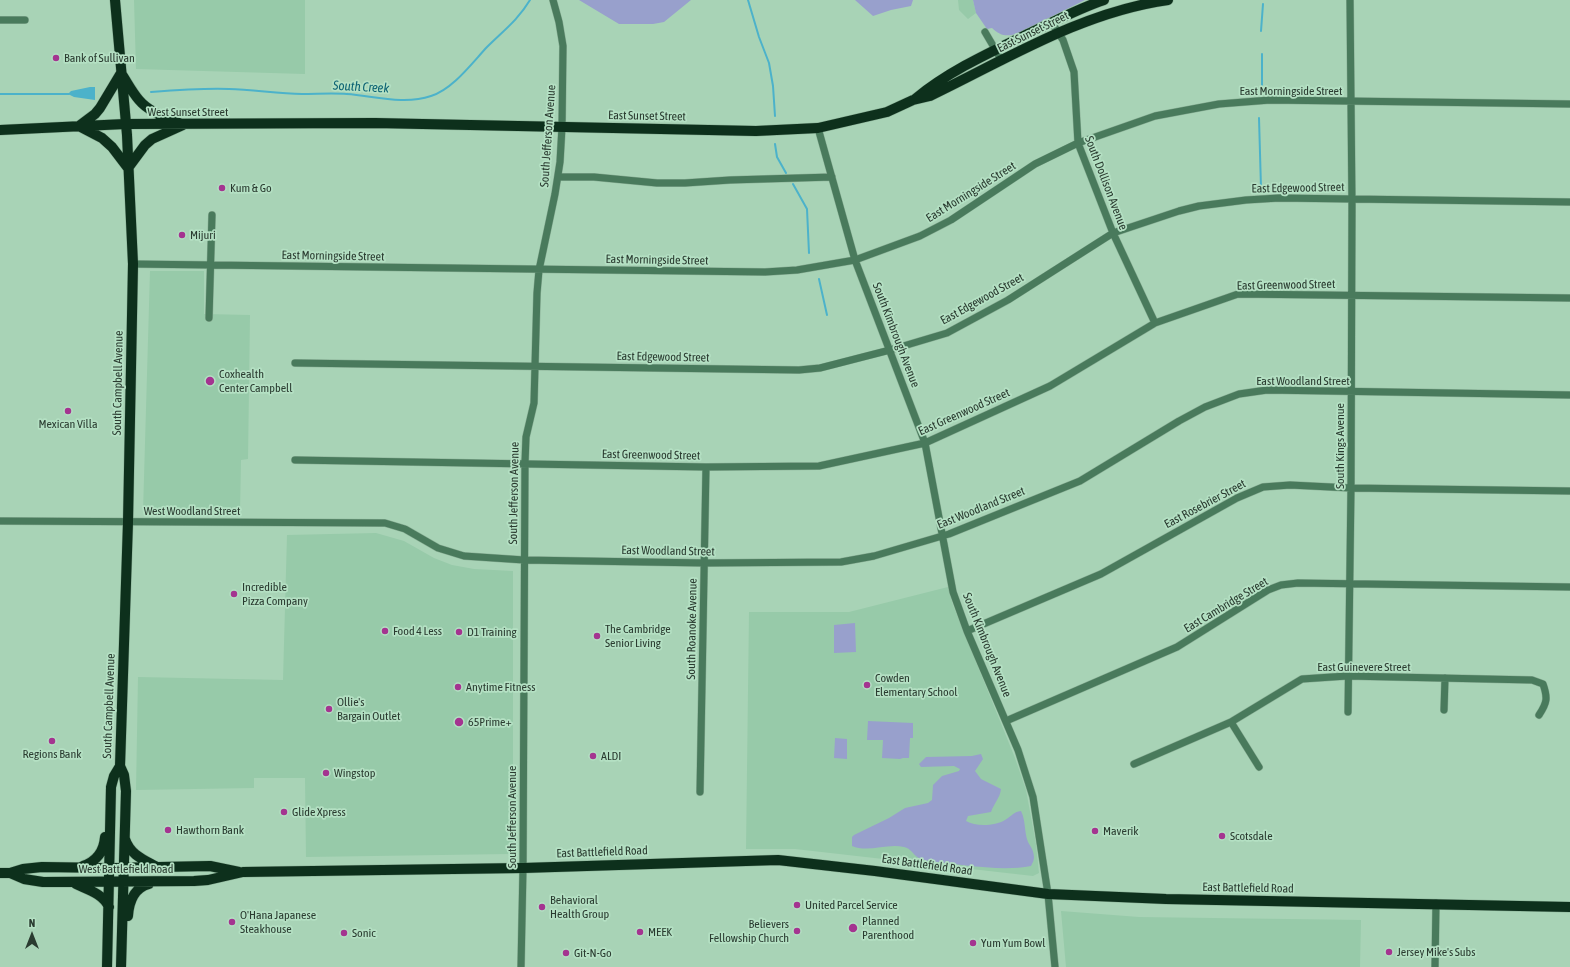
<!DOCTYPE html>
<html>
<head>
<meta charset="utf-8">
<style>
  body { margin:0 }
  #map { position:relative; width:1570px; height:967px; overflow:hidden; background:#a8d3b6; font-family:"Asap Condensed",sans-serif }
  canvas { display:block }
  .north { position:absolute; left:12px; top:915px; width:40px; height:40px; -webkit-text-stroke:3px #b4e0c3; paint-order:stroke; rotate:0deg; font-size:11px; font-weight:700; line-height:16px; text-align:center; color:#2a3b30 }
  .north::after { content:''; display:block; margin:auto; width:14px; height:18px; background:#2a3b30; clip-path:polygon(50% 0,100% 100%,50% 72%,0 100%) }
</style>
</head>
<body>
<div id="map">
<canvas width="1570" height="967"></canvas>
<div class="north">N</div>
</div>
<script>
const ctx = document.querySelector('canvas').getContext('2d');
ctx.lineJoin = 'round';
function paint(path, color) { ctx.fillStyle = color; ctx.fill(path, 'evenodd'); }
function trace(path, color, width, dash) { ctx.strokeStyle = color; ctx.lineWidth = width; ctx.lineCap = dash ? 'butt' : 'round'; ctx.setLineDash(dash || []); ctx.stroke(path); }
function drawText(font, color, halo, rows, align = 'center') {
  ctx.font = font + ' "Asap Condensed",sans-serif'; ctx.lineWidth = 3.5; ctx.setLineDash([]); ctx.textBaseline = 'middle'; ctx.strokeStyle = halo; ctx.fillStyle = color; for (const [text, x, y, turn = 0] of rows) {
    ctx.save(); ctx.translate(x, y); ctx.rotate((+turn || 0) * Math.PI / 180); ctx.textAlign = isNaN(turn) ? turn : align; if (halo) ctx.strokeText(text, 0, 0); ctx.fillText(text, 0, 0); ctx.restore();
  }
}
const built = new Path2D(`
  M134 0H305V74L136 69Z
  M958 0H973L976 13 968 19 959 10Z
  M150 271H204V314L250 315 248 459 241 460 240 513 143 512Z
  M376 533 404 541 434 558 452 565 474 569 513 571V849L509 854 306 857 305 778H254V788L136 790 138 677 283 680 287 535Z
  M948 587 953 605 1015 758 1026 790 1036 844 1039 873 1033 876 795 849H746L749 612H849Z
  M1061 911 1139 917 1361 920 1360 967H1066Z`);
const green = new Path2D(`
  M579 0H691L664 22 653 24H619Z
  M855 0H913L911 6 891 10 873 16Z
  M973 0H1085L1021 32C1009 37 1001 37 992 28L987 29 976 13Z
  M855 623 856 652 834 653V625Z
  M868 721 913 723V738H910L909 758H903L900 759 882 758 883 740H867Z
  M835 738 847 739V759L834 758Z
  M981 754 983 759 975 771 981 779 1001 789C1000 798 994 803 991 812L968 816 966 821C976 827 995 826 1005 820 1012 816 1013 812 1021 811 1026 821 1024 832 1028 842 1031 848 1033 848 1034 857 1034 860 1033 862 1031 866 1000 872 960 864 928 861 925 860 921 859 919 858 913 855 911 848 904 847 887 843 868 853 852 846V837L854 835 889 818 905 808 928 803 932 800 933 785 942 776 959 771 960 769 954 766 921 767 919 764 926 757 972 756Z`);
const water = new Path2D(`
  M90 87H95V100L74 97 68 94 71 91Z`);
const stream = new Path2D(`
  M748 0 759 37 769 63 773 86 775 116
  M1261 31 1263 4
  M1262 90V54
  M151 92C177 90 203 88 229 89 253 90 277 93 302 94 317 94 332 93 347 94 374 96 404 105 431 96 453 89 472 63 487 47 503 31 518 20 530 0
  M0 94H69
  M1259 118 1261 188
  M775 144 777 157 786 173
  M793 184 807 209 809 253
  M819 279 827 315`);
const minor = new Path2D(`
  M0 20H25
  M1052 23 1063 40 1074 72 1078 143 1113 233 1155 323
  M985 32 1002 61
  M818 128 855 260 925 443 953 592 967 631 1018 750 1033 797 1048 894 1055 967
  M558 177H594L657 183H685L730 180 832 177
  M133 264 765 272 797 270 855 260 920 236 951 220 1035 164 1078 143 1155 116 1219 104 1270 100 1570 104
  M209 318 212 215
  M295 363 799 370 820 368 890 350 947 333 1008 300 1113 233 1179 211 1199 206 1246 200 1279 198 1570 202
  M295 460 706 467 819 466 925 443 1050 386 1155 323 1238 294 1570 298
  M0 521 385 523 405 529 438 548 464 556 524 560 705 563 841 562 874 556 949 534 1080 481 1179 421 1205 407 1239 394 1267 390 1570 395
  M967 631 1101 574 1237 498 1263 487 1290 485 1351 488 1570 491
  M1444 710 1445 678
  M1348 712 1351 488 1352 205 1350 0
  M1006 721 1177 647 1268 590 1281 585 1298 583 1570 587
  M1231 722 1259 767
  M1134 764 1231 722 1302 679 1347 676 1532 680 1543 684C1548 698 1547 703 1539 715
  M700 792 706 467
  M521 967 523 868 525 463 526 437 534 403 537 293 539 270 555 194 560 162 562 127 563 46 559 22 553 0
  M1435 967 1436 903`);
const major = new Path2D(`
  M115 0 127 135 133 264 128 522 120 766 124 775 126 791 121 967
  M121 73C127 82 132 92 139 100 150 113 168 118 183 125L152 139 145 145 128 168 112 147 102 138 79 126 95 114 100 108Z
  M915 99C950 70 993 51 1034 31 1057 20 1080 8 1104 0
  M0 130 125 124 375 123 756 131 818 128 887 112 913 100 930 96C1007 59 1082 12 1168 0
  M125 839C130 854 142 859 155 866
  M83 866C97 861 104 851 105 837
  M0 873H10L23 869 42 867 110 868 210 866 239 872
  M10 873 24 879 43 882 194 881 208 880 243 872 523 868 778 860 875 871 1048 894 1166 899 1570 907
  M76 884C89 890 103 894 109 907
  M128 916C129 901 134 888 149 884
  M107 967 111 787 114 776 120 766`);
const markers = [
  [56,58,4,"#a43490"],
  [222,188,4,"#a43490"],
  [182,235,4,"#a43490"],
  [210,381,5,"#a43490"],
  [68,411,4,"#a43490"],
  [234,594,4,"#a43490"],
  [385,631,4,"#a43490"],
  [459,632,4,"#a43490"],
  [597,636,4,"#a43490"],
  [867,685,4,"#a43490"],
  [458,687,4,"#a43490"],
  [329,709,4,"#a43490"],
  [459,722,5,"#a43490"],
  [52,741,4,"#a43490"],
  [593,756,4,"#a43490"],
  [326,773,4,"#a43490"],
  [284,812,4,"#a43490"],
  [168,830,4,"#a43490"],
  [1095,831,4,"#a43490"],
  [1222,836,4,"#a43490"],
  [797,905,4,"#a43490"],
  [542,907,4,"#a43490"],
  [232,922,4,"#a43490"],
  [853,928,5,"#a43490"],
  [797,931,4,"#a43490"],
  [640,932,4,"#a43490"],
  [344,933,4,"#a43490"],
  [973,943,4,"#a43490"],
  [1389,952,4,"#a43490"],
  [566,953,4,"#a43490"]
];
const streetNames = [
  ["East Sunset Street",1033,32,-26],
  ["East Morningside Street",1291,91],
  ["West Sunset Street",188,112],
  ["East Sunset Street",647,116,1],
  ["South Jefferson Avenue",548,136,-86],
  ["South Dollison Avenue",1106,183,69],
  ["East Edgewood Street",1298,188,-1],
  ["East Morningside Street",971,192,-32],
  ["East Morningside Street",333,256,1],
  ["East Morningside Street",657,260,1],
  ["East Greenwood Street",1286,285,-1],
  ["East Edgewood Street",982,299,-29],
  ["South Kimbrough Avenue",896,335,69],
  ["East Edgewood Street",663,357,1],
  ["East Woodland Street",1303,381],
  ["South Campbell Avenue",118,383,-89],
  ["East Greenwood Street",964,412,-24],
  ["South Kings Avenue",1340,446,-90],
  ["East Greenwood Street",651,455,1],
  ["South Jefferson Avenue",514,493,-89],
  ["East Rosebrier Street",1205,504,-28],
  ["East Woodland Street",981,508,-22],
  ["West Woodland Street",192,511],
  ["East Woodland Street",668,551,1],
  ["East Cambridge Street",1226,605,-31],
  ["South Roanoke Avenue",692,629,-89],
  ["South Kimbrough Avenue",987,645,68],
  ["East Guinevere Street",1364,667],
  ["South Campbell Avenue",109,706,-88],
  ["South Jefferson Avenue",512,817,-90],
  ["East Battlefield Road",602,852,-2],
  ["East Battlefield Road",927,865,8],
  ["West Battlefield Road",126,869],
  ["East Battlefield Road",1248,888,1]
];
const poiNames = [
  ["Bank of Sullivan",64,58],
  ["Kum & Go",230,188],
  ["Mijuri",190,235],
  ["Coxhealth",219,374],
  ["Center Campbell",219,388],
  ["Mexican Villa",68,424,"center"],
  ["Incredible",242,587],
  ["Pizza Company",242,601],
  ["The Cambridge",605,629],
  ["Senior Living",605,643],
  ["Food 4 Less",393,631],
  ["D1 Training",467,632],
  ["Cowden",875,678],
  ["Elementary School",875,692],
  ["Anytime Fitness",466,687],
  ["Ollie's",337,702],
  ["Bargain Outlet",337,716],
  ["65Prime+",468,722],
  ["Regions Bank",52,754,"center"],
  ["ALDI",601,756],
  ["Wingstop",334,773],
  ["Glide Xpress",292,812],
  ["Hawthorn Bank",176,830],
  ["Maverik",1103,831],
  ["Scotsdale",1230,836],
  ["Behavioral",550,900],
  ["Health Group",550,914],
  ["United Parcel Service",805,905],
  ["O'Hana Japanese",240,915],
  ["Steakhouse",240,929],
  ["Planned",862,921],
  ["Parenthood",862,935],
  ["Believers",789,924,"right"],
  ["Fellowship Church",789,938,"right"],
  ["MEEK",648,932],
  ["Sonic",352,933],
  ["Yum Yum Bowl",981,943],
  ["Jersey Mike's Subs",1397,952],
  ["Git-N-Go",574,953]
];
const waterNames = [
  ["South Creek",361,87,3]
];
paint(built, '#97caa9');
paint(green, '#98a0cc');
paint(water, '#4cb2ca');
trace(stream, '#4cb2ca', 2);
trace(minor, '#8aaf96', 8);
trace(major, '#8aaf96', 11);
trace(minor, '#497a5c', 7);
trace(major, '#0d301c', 10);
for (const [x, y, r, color] of markers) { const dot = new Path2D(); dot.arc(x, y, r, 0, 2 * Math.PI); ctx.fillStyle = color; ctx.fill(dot); trace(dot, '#b4e0c3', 1.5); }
drawText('12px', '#2a3b30', '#b4e0c3', streetNames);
drawText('12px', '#2a3b30', '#b4e0c3', poiNames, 'left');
drawText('italic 13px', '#0c6273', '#b4e0c3', waterNames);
</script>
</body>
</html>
